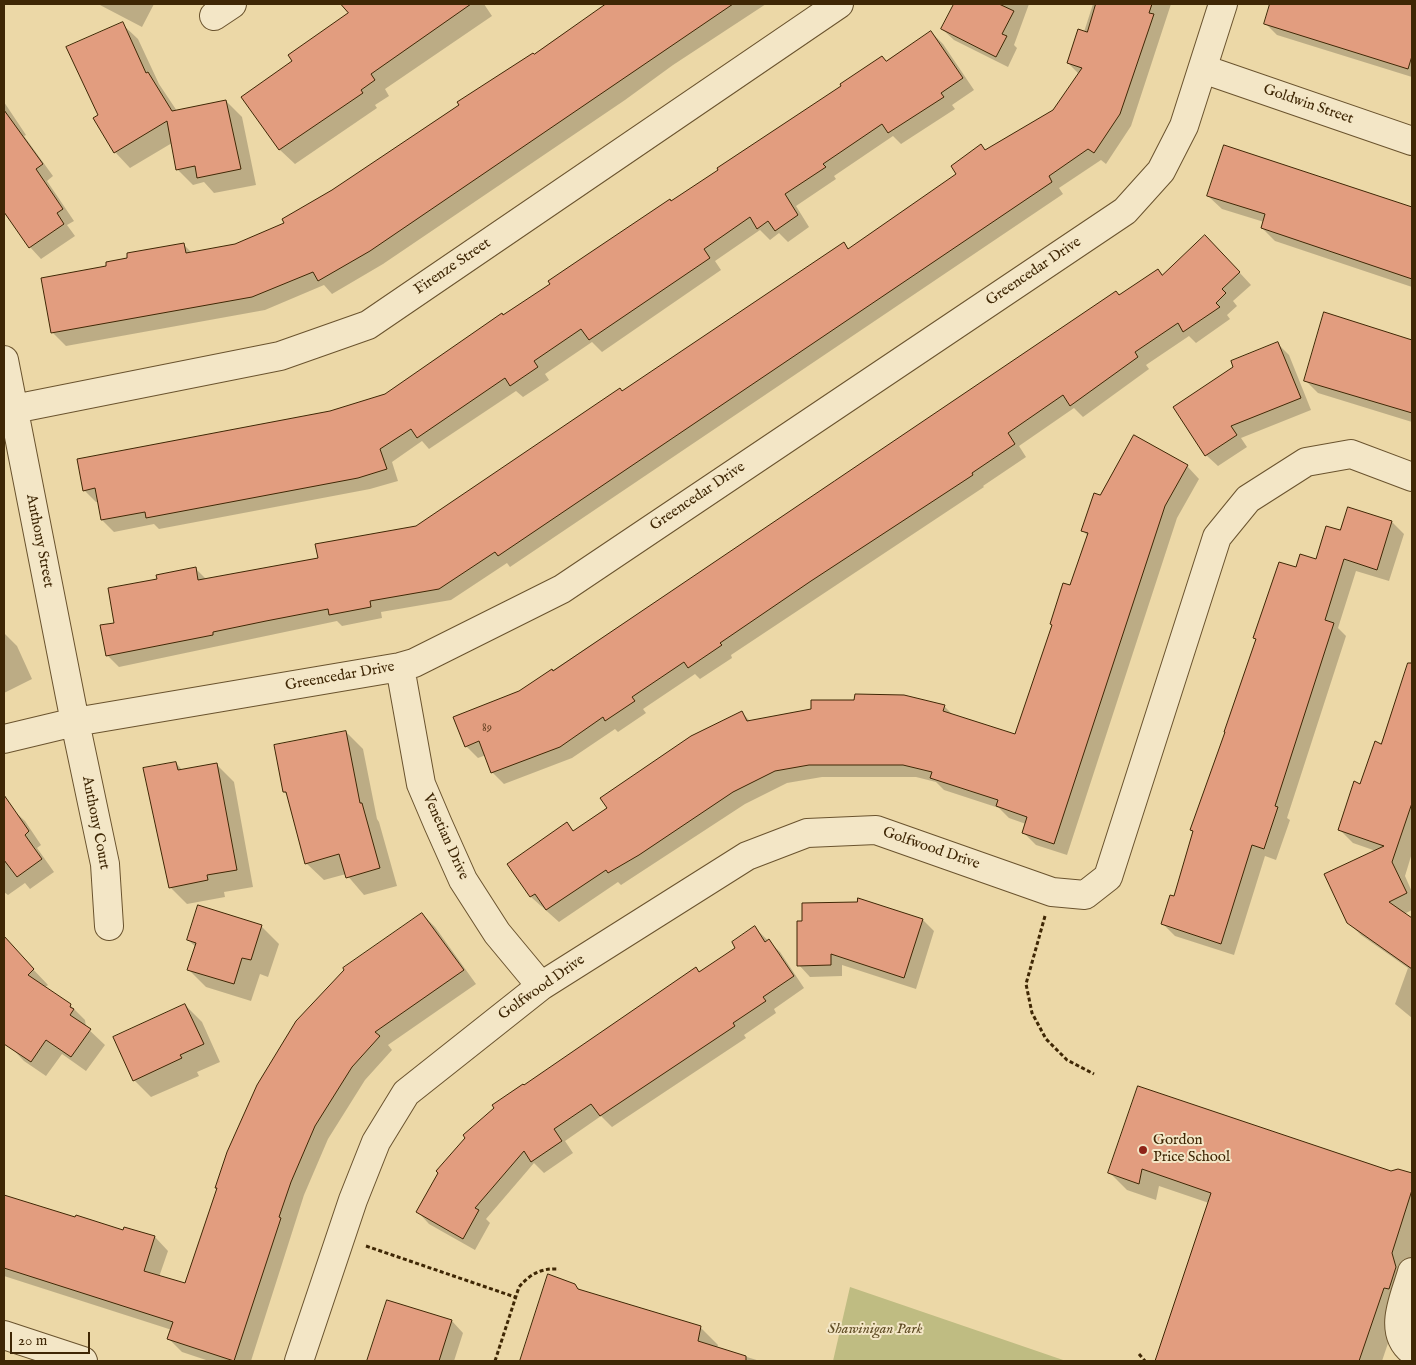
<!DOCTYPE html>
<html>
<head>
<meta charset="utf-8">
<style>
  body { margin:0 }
  #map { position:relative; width:1416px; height:1365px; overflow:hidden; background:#ecd8a7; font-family:"IM FELL English",serif }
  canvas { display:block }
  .frame { position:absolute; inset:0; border:5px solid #3f2705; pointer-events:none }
  .scale { position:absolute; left:10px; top:1332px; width:80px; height:22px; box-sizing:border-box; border:2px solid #3f2705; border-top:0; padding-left:6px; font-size:15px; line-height:18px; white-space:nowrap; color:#3f2705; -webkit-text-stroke:4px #f3e6c6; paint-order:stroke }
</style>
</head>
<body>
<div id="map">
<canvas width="1416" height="1365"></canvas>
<div class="frame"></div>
<div class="scale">20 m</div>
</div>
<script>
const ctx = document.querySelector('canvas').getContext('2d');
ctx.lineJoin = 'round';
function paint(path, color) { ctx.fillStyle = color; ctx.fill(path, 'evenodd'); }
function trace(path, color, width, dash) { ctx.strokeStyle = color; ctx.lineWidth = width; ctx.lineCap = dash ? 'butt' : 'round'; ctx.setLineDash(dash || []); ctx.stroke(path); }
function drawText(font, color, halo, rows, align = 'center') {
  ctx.font = font + ' "IM FELL English",serif'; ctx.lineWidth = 4; ctx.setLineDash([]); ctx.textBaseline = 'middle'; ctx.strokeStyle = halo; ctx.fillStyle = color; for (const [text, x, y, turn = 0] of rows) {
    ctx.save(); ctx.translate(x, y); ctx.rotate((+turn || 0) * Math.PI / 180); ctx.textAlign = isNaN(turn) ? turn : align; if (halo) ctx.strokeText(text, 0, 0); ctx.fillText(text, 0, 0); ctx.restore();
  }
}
const green = new Path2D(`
  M850 1287 1066 1361H833Z`);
const shadow = new Path2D(`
  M98 4H154L142 27Z
  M348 4H484L492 16 385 89 389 96 375 105 377 108 295 164 280 150 243 98 294 62 350 14 345 6Z
  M610 4H766L673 65 625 100 383 264 332 294 324 285 265 310 66 346 52 332 108 267 184 245 192 253 235 245 286 224Z
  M955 4H1029L1014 45 1017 48 1008 67 954 40 942 29Z
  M1093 4H1171L1131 126 1106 164 1101 160 1059 188 1063 194 510 567 507 563 451 600 381 612 382 618 342 626 337 621 119 667 107 655 116 624 158 580 195 568 207 580 319 559 416 527 623 393 844 244 850 250 958 174 981 146 986 151 1053 111 1079 74 1068 63 1084 32Z
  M1272 4H1412V77L1277 35 1266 24Z
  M122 24 138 39 159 84 177 111 226 101 242 117 256 185 214 193 204 182 193 185 177 169 172 143 130 168 115 152 99 116Z
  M931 32 943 44 974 90 952 105 955 109 901 144 893 136 834 176 836 179 796 206 809 227 788 242 779 233 770 240 760 230 715 261 721 270 602 352 592 342 545 374 549 380 523 397 516 391 429 449 422 441 392 462 398 481 370 489 159 529 154 524 114 532 102 520 99 502H96L84 490 386 396 843 87 882 57 887 62Z
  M4 102 26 135 24 136 53 176 47 181 74 221 67 225 75 236 41 259 30 247 4 212Z
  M1225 146 1412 208V287L1275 241 1262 228 1264 222 1222 209 1208 196Z
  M1217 248 1251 285 1233 301 1237 306 1227 315 1230 319 1196 343 1189 336 1146 365 1149 369 1083 417 1074 408 1019 446 1026 457 983 486 984 487 731 655 732 658 700 679 695 674 643 709 646 713 618 732 615 729 572 758 504 784 492 772 486 755 478 758 466 746 520 692 1158 270 1163 275Z
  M1325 314 1412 342V422L1318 393 1305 380Z
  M1278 344 1289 355 1311 410 1241 438 1247 447 1218 466 1206 455Z
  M1187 466 1199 479 1177 518 1067 855 1036 845 1023 832 1026 824 1009 818 999 808 944 790 936 782 916 777H822L787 783 745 804 621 885 618 882 559 922 531 897 508 864 567 824 574 831 741 712 751 722 944 706 954 716 1016 736 1088 536 1083 531 1101 497Z
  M1392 522 1404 534 1389 581 1356 571 1338 628 1346 636 1287 818 1290 820 1276 860 1265 856 1234 955 1175 936 1162 923 1175 898 1257 640 1254 638 1297 569 1317 560 1341 532Z
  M4 633 17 646 32 679 4 693Z
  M1412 686V853L1405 876 1412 892V910L1404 914 1412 920V1018L1395 1004 1408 968 1361 935 1348 922 1376 851 1353 843 1340 830 1407 702Z
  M346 732 363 749 377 819 379 822 397 886 364 895 346 874 324 880 306 863 288 795 284 792Z
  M176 763 183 771 216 764 234 782 253 887 224 892 225 897 187 904 170 887Z
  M11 808 25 821 41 845 37 848 54 872 30 889 25 883 8 895 4 892V814Z
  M422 914 435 927 476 984 388 1045 392 1050 365 1080 328 1139 304 1195 251 1361H209L182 1352 169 1339 172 1330 4 1276V1195L76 1219 124 1232 125 1228 155 1237 168 1251 159 1277 186 1285Z
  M923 920 934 931 916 989 842 965V976L810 977 799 965Z
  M261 926 279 944 268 977 260 974 251 1001 206 987 188 969 196 947 188 940Z
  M755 928 780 952 804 988 774 1009 776 1013 744 1035 746 1038 612 1127 601 1116 565 1141 573 1153 544 1173 534 1163 486 1219 490 1223 475 1250 429 1224 418 1212 524 1087 737 948Z
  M11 946 48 985 44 988 70 1005 85 1020 86 1027 105 1045 86 1071 62 1054 46 1076 24 1061 4 1040V952Z
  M185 1005 202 1022 220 1062 197 1072 199 1076 151 1097 134 1080Z
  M1139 1088 1391 1172 1398 1170 1412 1175V1259L1401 1305 1382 1361H1156L1209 1203 1159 1186 1156 1200 1127 1190 1109 1172Z
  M549 1275 574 1285 581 1291 700 1327 718 1345 717 1348 760 1361H521Z
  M388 1301 452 1321 463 1333 454 1361H368Z`);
const building = new Path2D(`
  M341 4H471L371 74 375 80 361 90 363 93 279 150 241 97 292 61 288 55 348 13Z
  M606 4H733L370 251 318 281 313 272 252 297 51 333 41 278 106 266V262L127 258V253L184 243 186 253 235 244 284 223 282 219 332 190 459 105 457 102 533 53 534 54Z
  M954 4H999L1014 11 1002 34 1007 36 996 57 941 29Z
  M1096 4H1152L1149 13 1154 14 1120 114 1094 153 1088 149 1049 176 1052 182 498 556 495 552 439 589 370 601 371 607 329 615 328 609 266 621 213 632V635L106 656 100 625 114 623 108 588 157 579 156 575 196 567 198 580 318 558 315 544 416 526 620 388 622 391 844 242 848 249 956 174 951 166 981 144 985 150 1053 110 1082 68 1067 63 1078 29 1087 32Z
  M1270 4H1412V56L1408 69 1264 24Z
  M123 22 146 73 148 72 172 111 226 100 241 169 197 178 195 166 176 170 167 121 114 153 93 118 98 115 66 47Z
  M931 31 963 78 941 93 944 97 888 133 882 124 823 164 826 167 785 194 798 215 775 231 768 221 757 229 750 217 704 249 710 258 589 340 581 329 534 361 538 367 510 386 505 378 417 438 411 429 380 449 387 469 358 478 146 518 145 512 101 520 95 488 83 491 77 459 330 411 385 394 502 313 503 315 550 284 548 281 585 256 670 199 671 201 718 170 717 168 841 86 840 84 882 56 886 61Z
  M4 110 43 164 36 169 63 209 57 213 64 224 29 248 4 212Z
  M1224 145 1412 207V279L1261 228 1265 214 1207 196Z
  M1205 235 1240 272 1222 289 1226 293 1216 303 1220 307 1183 332 1178 323 1135 352 1138 357 1070 406 1063 395 1008 433 1015 444 972 473 973 475 811 581 720 643 722 645 688 668 684 662 632 697 635 701 605 721 603 717 560 747 491 773 479 741 465 747 453 717 519 691 552 669 553 671 1116 291 1119 295 1158 269 1162 275Z
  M1324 312 1412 340V413L1304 381Z
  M1278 342 1301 398 1231 426 1237 435 1205 456 1173 407 1233 367 1231 361Z
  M1134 435 1188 465 1165 506 1054 844 1022 833 1027 817 996 806 998 800 930 778 932 772 903 765H809L775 771 733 792 639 855 608 873 606 870 546 910 535 894 530 897 507 864 567 822 573 831 607 808 600 798 691 736 742 711 747 721 811 709V700H854L855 694 904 695 945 705 943 711 1015 734 1052 625 1050 624 1063 583 1070 585 1088 533 1081 531 1094 493 1100 495Z
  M1348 507 1392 521 1377 570 1344 559 1325 620 1334 623 1275 806 1278 807 1264 849 1252 845 1221 944 1161 924 1170 895 1174 896 1193 831 1190 830 1225 732H1224L1256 639 1253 638 1279 562 1296 567 1300 554 1316 559 1326 526 1340 530Z
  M1408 663H1412V803L1392 862 1407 893 1389 902 1412 918V969L1347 923 1324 874 1384 846 1338 830 1354 781 1360 784 1375 741 1381 744Z
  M346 731 360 803H362L380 868 346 878 339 854 305 864 286 792H283L274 745Z
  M176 762 178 770 217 763 237 870 207 875 208 880 169 888 143 768Z
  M4 795 29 831 25 835 42 859 17 877 4 860Z
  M858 898 923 919 904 978 831 954V965L797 966V921H802V903L857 902Z
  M198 905 262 925 251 960 242 958 234 984 187 970 196 943 187 940Z
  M422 913 464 970 375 1032 380 1036 352 1067 315 1126 291 1182 279 1217 281 1218 234 1361 167 1339 173 1322 4 1268V1195L75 1217 76 1215 123 1230 124 1227 155 1236 144 1271 185 1283 217 1188H215L227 1152 257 1085 296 1021 344 970 343 968Z
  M755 926 765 942 769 939 794 976 763 997 766 1001 733 1023 735 1026 600 1116 591 1104 554 1129 562 1141 531 1162 524 1151 475 1208 479 1210 463 1239 416 1212 438 1173 436 1171 465 1138 463 1135 494 1108 492 1105 523 1084 524 1085 696 967 699 972 735 948 732 942Z
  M4 936 34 969 28 975 71 1004 70 1007 74 1009 70 1015 91 1029 71 1057 46 1040 31 1062 4 1044Z
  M185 1004 204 1044 180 1055 182 1058 133 1081 113 1037Z
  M1138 1086 1391 1171 1398 1169 1412 1173V1190L1392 1253 1396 1267 1389 1289 1384 1288 1359 1361H1155L1211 1193 1142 1169 1139 1184 1108 1173Z
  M548 1274 575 1284 578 1289 701 1326 698 1341 746 1356V1361H520Z
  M387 1300 452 1320 439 1361H367Z`);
const path = new Path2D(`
  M1045 916 1026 984 1032 1013 1046 1039 1067 1060 1094 1074
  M366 1246 515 1297
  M1139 1354 1145 1361
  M495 1361 519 1287C531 1273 542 1268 559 1269`);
const minor = new Path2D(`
  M214 16 232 4
  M1203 69 1412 141
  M4 360 75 722 105 864 109 926
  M14 409 280 356 368 325 839 4
  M400 667 421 784 438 824 463 880 497 933 541 986
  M4 739 75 722 400 667 414 663 562 589 1125 211 1161 171 1184 126 1223 4
  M1412 1272C1405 1297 1387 1331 1412 1351
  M4 1335 83 1361
  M299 1361 353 1200 376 1142 406 1093 541 986 747 856 807 833 876 830 1052 892 1085 895 1108 877 1217 537 1248 499 1306 462 1351 454 1412 477`);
const markers = [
  [1143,1150,5,"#8f2418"]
];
const numberNames = [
  ["89",487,729]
];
const streetNames = [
  ["Goldwin Street",1308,105,19],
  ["Firenze Street",453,267,-34],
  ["Greencedar Drive",1034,272,-34],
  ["Greencedar Drive",698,497,-34],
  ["Anthony Street",39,541,79],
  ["Greencedar Drive",340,677,-10],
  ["Anthony Court",95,823,79],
  ["Venetian Drive",445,837,66],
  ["Golfwood Drive",931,849,19],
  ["Golfwood Drive",542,988,-35]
];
const poiNames = [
  ["Gordon",1153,1141],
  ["Price School",1153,1158]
];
const parkNames = [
  ["Shawinigan Park",875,1330]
];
paint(green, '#bfbc82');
paint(shadow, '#0003');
paint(building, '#e29d7f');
trace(building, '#3f2705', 1);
trace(minor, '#6a532e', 30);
trace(path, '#3f2705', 3, [4, 2.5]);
trace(minor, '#f3e6c6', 28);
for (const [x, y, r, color] of markers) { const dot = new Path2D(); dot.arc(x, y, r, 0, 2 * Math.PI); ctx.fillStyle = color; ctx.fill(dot); trace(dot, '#f3e6c6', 2); }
drawText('12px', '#684424', null, numberNames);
drawText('15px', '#3f2705', '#f3e6c6', streetNames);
drawText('15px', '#3f2705', '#f3e6c6', poiNames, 'left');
drawText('italic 15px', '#5f4c24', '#f3e6c6', parkNames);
</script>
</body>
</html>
